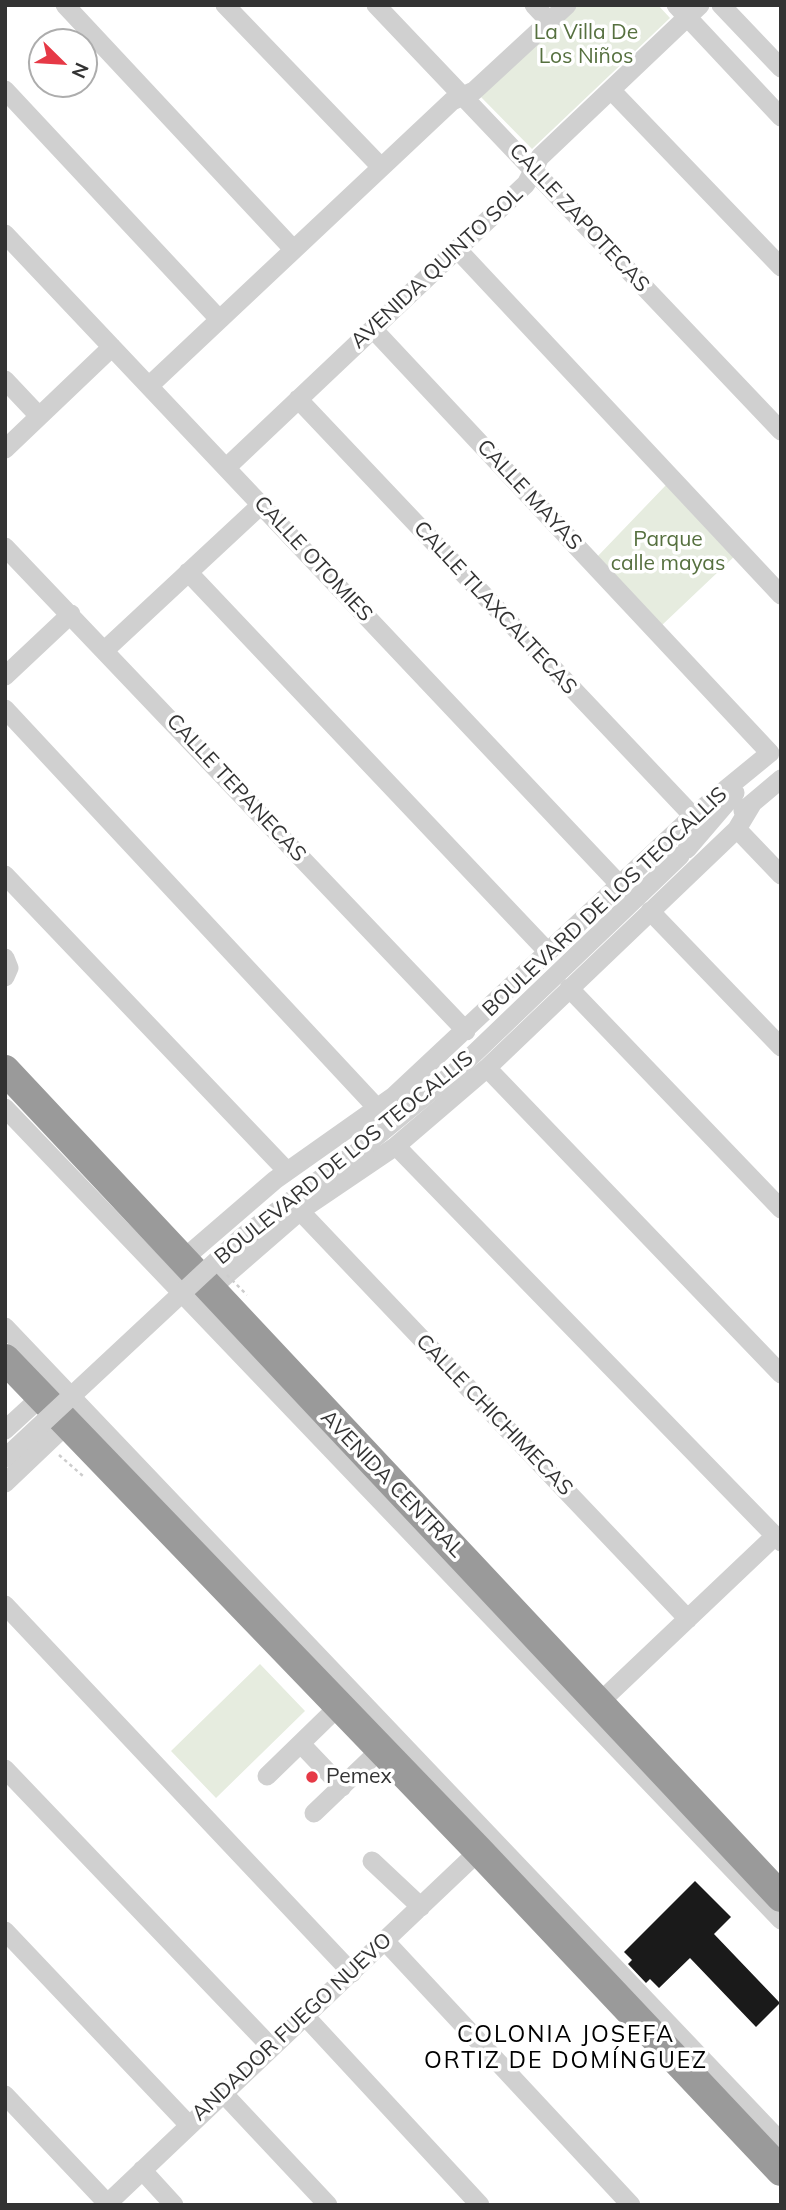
<!DOCTYPE html>
<html>
<head>
<meta charset="utf-8">
<style>
  body { margin:0 }
  #map { position:relative; width:786px; height:2210px; overflow:hidden; background:#fff; font-family:Mulish,sans-serif }
  canvas { display:block }
  .frame { position:absolute; inset:0; border:7px solid #333; pointer-events:none }
  .north { position:absolute; left:28px; top:28px; width:70px; height:70px; box-sizing:border-box; background:#fff; border:2px solid #adadad; border-radius:50%; rotate:114deg; font-size:19px; font-weight:700; line-height:28px; text-align:center; color:#333 }
  .north::after { content:''; display:block; margin:auto; width:24px; height:32px; background:#e63946; clip-path:polygon(50% 0,100% 100%,50% 72%,0 100%) }
</style>
</head>
<body>
<div id="map">
<canvas width="786" height="2210"></canvas>
<div class="frame"></div>
<div class="north">N</div>
</div>
<script>
const ctx = document.querySelector('canvas').getContext('2d');
ctx.lineJoin = 'round';
function paint(path, color) { ctx.fillStyle = color; ctx.fill(path, 'evenodd'); }
function trace(path, color, width, dash) { ctx.strokeStyle = color; ctx.lineWidth = width; ctx.lineCap = dash ? 'butt' : 'round'; ctx.setLineDash(dash || []); ctx.stroke(path); }
function drawText(font, color, halo, rows, align = 'center') {
  ctx.font = font + ' Mulish,sans-serif'; ctx.lineWidth = 7; ctx.setLineDash([]); ctx.textBaseline = 'middle'; ctx.strokeStyle = halo; ctx.fillStyle = color; for (const [text, x, y, turn = 0] of rows) {
    ctx.save(); ctx.translate(x, y); ctx.rotate((+turn || 0) * Math.PI / 180); ctx.textAlign = isNaN(turn) ? turn : align; if (halo) ctx.strokeText(text, 0, 0); ctx.fillText(text, 0, 0); ctx.restore();
  }
}
const green = new Path2D(`
  M571 5H658L670 18 532 149 479 95Z
  M667 484 738 553 661 626 596 558Z
  M260 1664 305 1711 216 1798 171 1751Z`);
const building = new Path2D(`
  M695 1881 731 1917 714 1934 780 2003 756 2027 690 1958 659 1988 650 1979 646 1983 628 1964 632 1960 624 1952Z`);
const path = new Path2D(`
  M59 1455 83 1476`);
const minor = new Path2D(`
  M65 5 293 249
  M225 5 381 167
  M376 5 781 431
  M534 5 549 21
  M676 5 781 117
  M721 5 781 68
  M5 90 219 319
  M611 90 781 267
  M5 234 620 885
  M457 249 781 595
  M373 329 770 753
  M5 380 39 416
  M149 386 452 101 474 91 567 5
  M298 399 693 816
  M5 449 112 347
  M227 467 526 184 540 157 700 5
  M5 547 466 1031
  M188 572 548 952
  M105 650 262 504
  M5 676 71 614
  M5 709 378 1109
  M743 811 781 779
  M737 829 781 875
  M687 849 735 793
  M5 875 287 1171
  M650 911 781 1047
  M5 958 9 968 5 977
  M569 988 781 1209
  M487 1068 781 1374
  M5 1108 781 1920
  M396 1146 781 1542
  M300 1211 688 1619
  M181 1261 275 1180 394 1096 693 816 770 753
  M209 1290 300 1211 396 1146 487 1068 737 829 752 804
  M5 1327 781 2142
  M5 1430 41 1397
  M5 1483 67 1424
  M5 1605 352 1973
  M600 1702 775 1536
  M301 1744 342 1787
  M5 1769 270 2046
  M267 1776 339 1706
  M314 1813 381 1749
  M372 1861 421 1907
  M5 1931 188 2124
  M385 1941 631 2205
  M305 2016 480 2205
  M222 2092 328 2205
  M5 2095 108 2204
  M142 2170 174 2205
  M106 2205 479 1851`);
const highway = new Path2D(`
  M5 1070 781 1897
  M5 1359 479 1851 781 2171`);
const pathBridge = new Path2D(`
  M227 1275 247 1295`);
const minorBridge = new Path2D(`
  M5 1458 241 1238 365 1146 457 1070 680 856`);
const markers = [
  [312,1777,7,"#e63946"]
];
const parkNames = [
  ["La Villa De",586,33],
  ["Los Niños",586,57],
  ["Parque",668,540],
  ["calle mayas",668,564]
];
const streetNames = [
  ["CALLE ZAPOTECAS",579,218,47],
  ["AVENIDA QUINTO SOL",437,268,-43],
  ["CALLE MAYAS",529,495,47],
  ["CALLE OTOMIES",313,559,47],
  ["CALLE TLAXCALTECAS",495,608,47],
  ["CALLE TEPANECAS",236,788,47],
  ["BOULEVARD DE LOS TEOCALLIS",605,902,-43],
  ["BOULEVARD DE LOS TEOCALLIS",344,1158,-39],
  ["CALLE CHICHIMECAS",494,1415,46],
  ["AVENIDA CENTRAL",392,1484,46],
  ["ANDADOR FUEGO NUEVO",292,2027,-43]
];
const poiNames = [
  ["Pemex",326,1777]
];
const neighbourhoodNames = [
  ["COLONIA JOSEFA",566,2035],
  ["ORTIZ DE DOMÍNGUEZ",566,2061]
];
paint(green, '#e6ecdf');
paint(building, '#1a1a1a');
trace(path, '#cdcdcd', 2.5, [3.5, 3.5]);
trace(minor, '#d0d0d0', 19);
trace(highway, '#9a9a9a', 30);
trace(pathBridge, '#cdcdcd', 2.5, [3.5, 3.5]);
trace(minorBridge, '#d0d0d0', 19);
for (const [x, y, r, color] of markers) { const dot = new Path2D(); dot.arc(x, y, r, 0, 2 * Math.PI); ctx.fillStyle = color; ctx.fill(dot); trace(dot, '#fff', 2.5); }
drawText('21px', '#56703f', '#fff', parkNames);
drawText('21px', '#333', '#fff', streetNames);
drawText('21px', '#333', '#fff', poiNames, 'left');
ctx.letterSpacing = '2px';
drawText('23px', '#000', '#fff', neighbourhoodNames);
ctx.letterSpacing = '0px';
</script>
</body>
</html>
